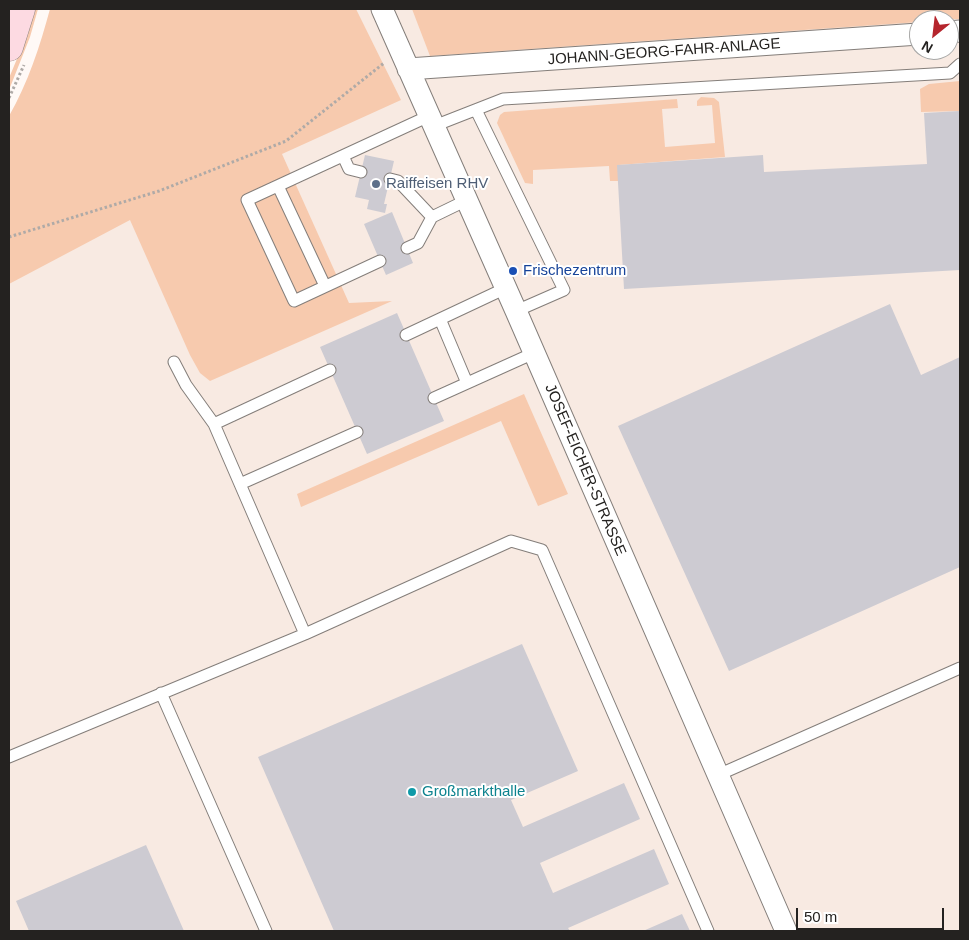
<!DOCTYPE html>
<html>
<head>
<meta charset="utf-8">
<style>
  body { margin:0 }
  #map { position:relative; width:969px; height:940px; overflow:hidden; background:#fff9f6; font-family:Arial,sans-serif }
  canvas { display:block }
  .frame { position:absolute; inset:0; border:10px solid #242220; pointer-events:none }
  .north { position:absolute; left:909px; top:10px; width:50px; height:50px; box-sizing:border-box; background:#fff; border:1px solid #a7a7a6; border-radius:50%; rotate:209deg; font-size:14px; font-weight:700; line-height:20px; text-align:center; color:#242220 }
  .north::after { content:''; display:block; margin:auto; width:18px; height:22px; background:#b5252d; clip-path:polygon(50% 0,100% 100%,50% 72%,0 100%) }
  .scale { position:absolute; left:796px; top:908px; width:148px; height:22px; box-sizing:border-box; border:2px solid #242220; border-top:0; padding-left:6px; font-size:15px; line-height:18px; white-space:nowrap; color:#242220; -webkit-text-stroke:4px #fff; paint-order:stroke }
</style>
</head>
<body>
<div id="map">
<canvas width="969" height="940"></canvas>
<div class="frame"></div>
<div class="north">N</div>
<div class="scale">50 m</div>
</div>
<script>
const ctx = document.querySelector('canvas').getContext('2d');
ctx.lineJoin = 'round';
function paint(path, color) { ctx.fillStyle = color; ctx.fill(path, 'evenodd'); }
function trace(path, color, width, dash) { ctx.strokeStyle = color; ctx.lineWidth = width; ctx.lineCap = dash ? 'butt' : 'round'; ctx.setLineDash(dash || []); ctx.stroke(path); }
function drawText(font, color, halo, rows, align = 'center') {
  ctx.font = font + ' Arial,sans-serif'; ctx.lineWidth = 4; ctx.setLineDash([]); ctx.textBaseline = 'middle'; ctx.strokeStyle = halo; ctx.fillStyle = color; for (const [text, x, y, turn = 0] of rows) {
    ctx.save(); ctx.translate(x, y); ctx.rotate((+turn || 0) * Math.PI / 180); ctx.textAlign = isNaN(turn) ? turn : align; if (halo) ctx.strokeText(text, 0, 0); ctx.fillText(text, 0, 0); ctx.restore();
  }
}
const built = new Path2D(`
  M95 9H960V931H9V241ZM919 20H949V50H919Z`);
const green = new Path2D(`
  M33 9H38L30 37 9 90V78L24 42Z
  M50 9H356L401 100 282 154 349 303 392 301 210 381 200 373 190 355 130 220 9 284V116C28 83 40 46 50 9Z
  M412 9H960V19L919 20V22L430 56Z
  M960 81V111L921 112 920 89 929 84Z
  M701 97 714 98 719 102 725 157 618 165V181H610L609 166 533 170V184L525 183 497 123 500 115 504 112 677 99 678 108 662 109 665 147 715 143 712 105 697 106V101Z
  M524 394 568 494 538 506 501 421 301 507 297 494Z`);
const building = new Path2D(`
  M960 111V270L624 289 617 165 763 155 764 172 927 164 924 113Z
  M365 155 394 161 384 204H387L385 213 367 209 369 200 355 197Z
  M392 212 413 263 386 275 364 224Z
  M890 304 921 375 960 357V567L729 671 618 426Z
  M397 313 444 421 367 454 320 347Z
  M522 644 578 771 511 800 523 827 624 783 640 819 540 863 553 893 654 849 669 884 568 928 570 931H334L258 757Z
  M146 845 184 931H29L16 901Z
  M682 914 690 931H643Z`);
const path = new Path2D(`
  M9 98 24 65
  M9 237 159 191 286 141 384 63`);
const service = new Path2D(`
  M476 110 564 290 516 311
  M434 126 503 99 950 73 960 64
  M343 156 349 169 361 172
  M390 179 398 181 432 217
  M278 186 325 286
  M407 248 418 243 432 217 467 200
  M380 261 294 301 247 200 429 116
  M440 319 467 383
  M406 335 506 288
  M174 362 186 385 214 424 305 634
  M434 398 534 353
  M214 424 330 370
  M240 484 357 432
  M161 693 266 931
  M9 757 305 634 511 541 542 550 708 931
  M718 775 960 668`);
const minor = new Path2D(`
  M382 9 516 311 786 931
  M949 32 960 31
  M408 69 919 34`);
const secondary = new Path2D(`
  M9 47 21 9`);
const markers = [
  [376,184,5,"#5c6f8a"],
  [513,271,5,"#1a4fb4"],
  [412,792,5,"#0f9aa8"]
];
const streetNames = [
  ["JOHANN-GEORG-FAHR-ANLAGE",664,52,-4],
  ["JOSEF-EICHER-STRASSE",585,470,67]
];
const serviceNames = [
  ["Raiffeisen RHV",386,184]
];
const transitNames = [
  ["Frischezentrum",523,271]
];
const cultureNames = [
  ["Großmarkthalle",422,792]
];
paint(built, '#f8eae2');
paint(green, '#f7caae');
paint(building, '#cdcbd2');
trace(service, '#847e7a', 13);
trace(minor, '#847e7a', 23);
trace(secondary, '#847e7a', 29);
trace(path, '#afaaa7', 3, [2.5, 2.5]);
trace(service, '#fff', 11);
trace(minor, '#fff', 21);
trace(secondary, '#fddae2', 28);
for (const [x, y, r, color] of markers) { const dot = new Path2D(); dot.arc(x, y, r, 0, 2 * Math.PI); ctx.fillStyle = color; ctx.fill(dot); trace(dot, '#fff', 2); }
drawText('15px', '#242220', '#fff', streetNames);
drawText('15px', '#4e5e75', '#fff', serviceNames, 'left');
drawText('15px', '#164399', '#fff', transitNames, 'left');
drawText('15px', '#0d838f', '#fff', cultureNames, 'left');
</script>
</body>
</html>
